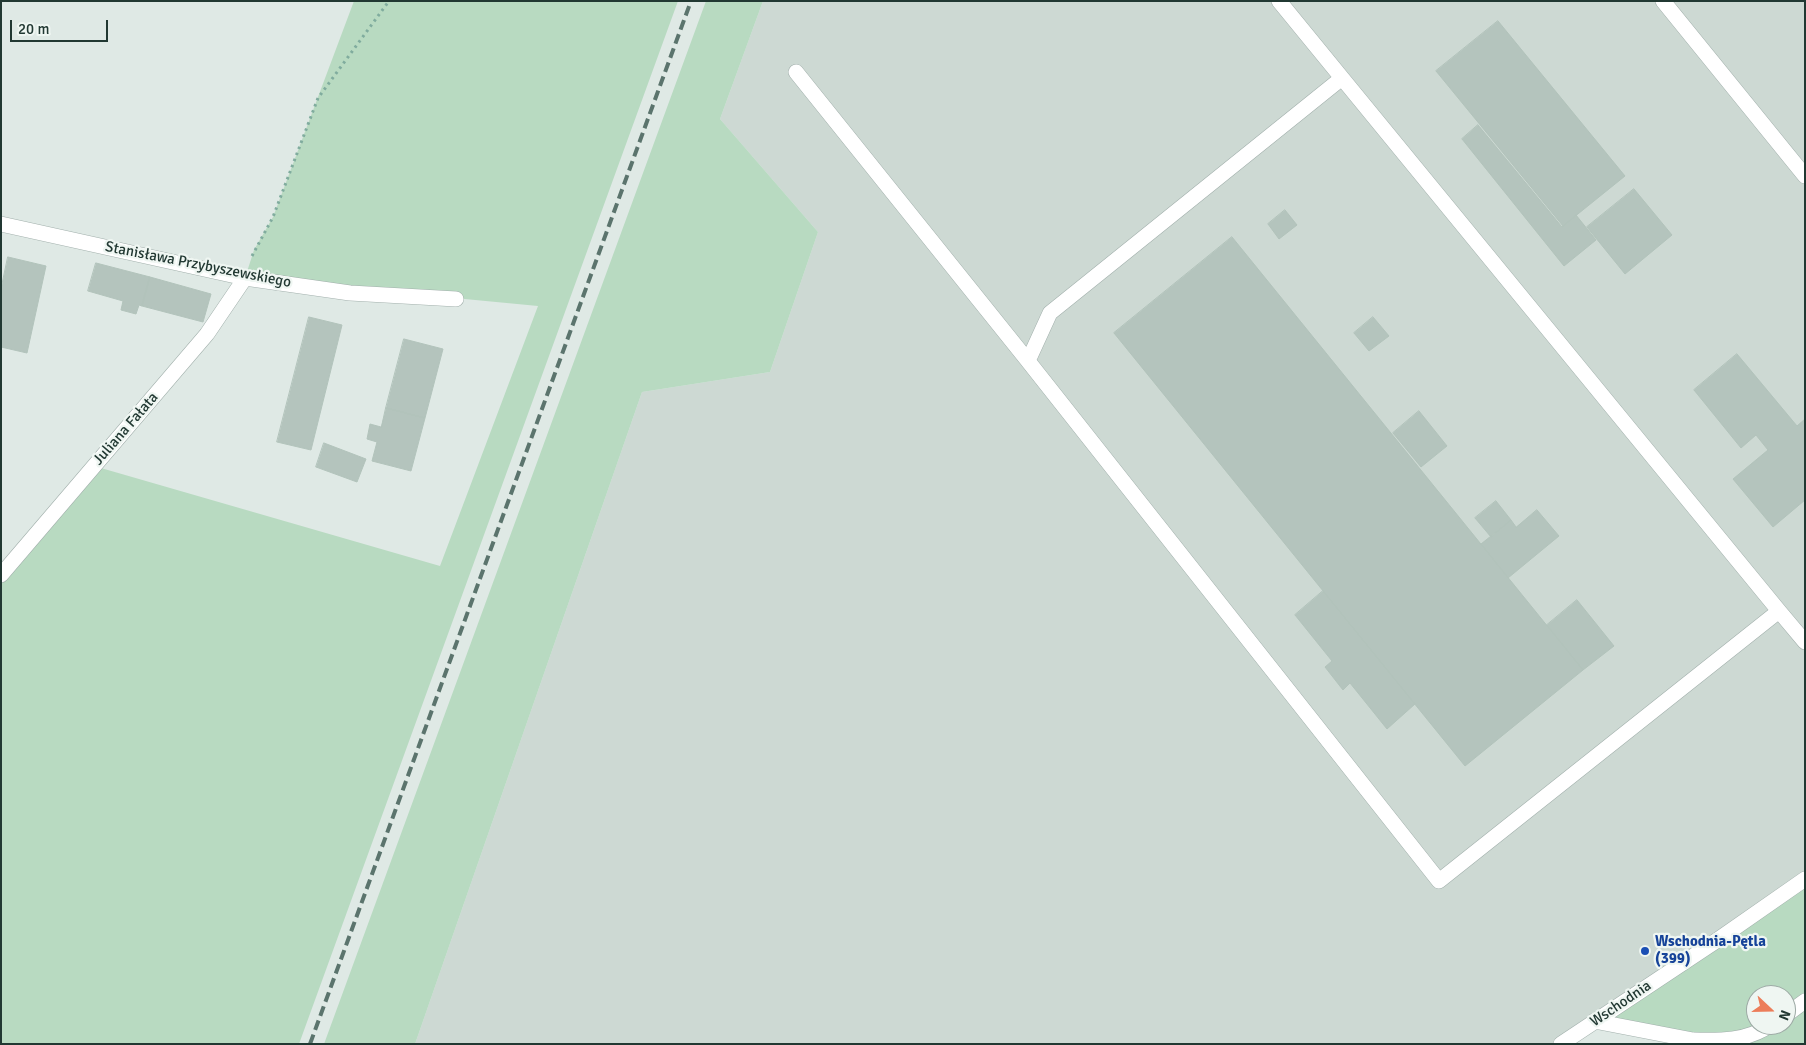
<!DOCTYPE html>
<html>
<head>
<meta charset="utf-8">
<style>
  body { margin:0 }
  #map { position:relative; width:1806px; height:1045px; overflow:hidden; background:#dfe9e5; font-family:Signika,sans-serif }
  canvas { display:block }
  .frame { position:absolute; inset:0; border:2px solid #213832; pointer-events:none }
  .north { position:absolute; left:1746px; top:985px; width:50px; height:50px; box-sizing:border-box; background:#eff6f2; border:1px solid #9daaa5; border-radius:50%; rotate:111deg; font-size:14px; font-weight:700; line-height:20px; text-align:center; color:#213832 }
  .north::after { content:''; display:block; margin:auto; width:18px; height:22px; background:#ec7d5a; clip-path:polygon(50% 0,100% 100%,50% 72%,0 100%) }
  .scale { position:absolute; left:10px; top:20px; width:98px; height:22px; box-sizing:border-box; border:2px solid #213832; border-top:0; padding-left:6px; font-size:15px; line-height:18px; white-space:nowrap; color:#213832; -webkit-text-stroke:4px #eff6f2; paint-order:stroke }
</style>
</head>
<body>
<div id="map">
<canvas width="1806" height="1045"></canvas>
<div class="frame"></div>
<div class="north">N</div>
<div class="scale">20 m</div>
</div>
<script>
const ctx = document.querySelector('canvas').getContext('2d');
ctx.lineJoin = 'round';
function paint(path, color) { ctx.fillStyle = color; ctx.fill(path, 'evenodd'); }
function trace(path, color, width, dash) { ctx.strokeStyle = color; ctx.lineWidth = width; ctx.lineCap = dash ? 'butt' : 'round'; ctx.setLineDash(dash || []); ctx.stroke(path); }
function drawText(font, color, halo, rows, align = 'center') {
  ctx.font = font + ' Signika,sans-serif'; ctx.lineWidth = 4.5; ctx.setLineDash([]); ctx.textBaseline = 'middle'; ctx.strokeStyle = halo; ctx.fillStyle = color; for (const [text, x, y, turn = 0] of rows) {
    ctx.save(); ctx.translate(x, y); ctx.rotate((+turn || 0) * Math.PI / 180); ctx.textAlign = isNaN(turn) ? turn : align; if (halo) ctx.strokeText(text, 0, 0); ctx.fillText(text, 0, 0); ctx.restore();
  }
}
const built = new Path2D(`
  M763 1H1805V879L1561 1044H415L642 392 770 372 818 232 720 119Z`);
const green = new Path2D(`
  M354 1H678L299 1044H1V575L94 466 440 566 538 306 245 278 254 250 273 217Z
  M706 1H763L720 119 818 232 770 372 642 392 415 1044H324Z
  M1805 879V1044H1696L1594 1021ZM1756 995H1786V1025H1756Z`);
const building = new Path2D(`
  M1498 21 1625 176 1563 226 1436 71Z
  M1478 125 1562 227 1576 215 1596 240 1564 266 1462 139Z
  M1634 189 1672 235 1625 274 1587 227Z
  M1285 210 1297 225 1279 239 1268 224Z
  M1232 237 1583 670 1465 766 1114 333Z
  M8 257 46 266 27 353 1 347V289Z
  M96 263 150 277 142 306 139 305 136 314 121 310 123 301 88 291Z
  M150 277 211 294 203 322 142 306Z
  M309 317 342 325 311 450 277 442Z
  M1373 317 1389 336 1369 351 1354 333Z
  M404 339 443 349 425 418 386 408Z
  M1737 354 1797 426 1805 419V500L1773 527 1733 479 1768 450 1756 435 1741 448 1694 390Z
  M386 408 425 418 411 471 372 461 377 442 367 439 370 424 381 427Z
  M1419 411 1447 446 1421 467 1393 433Z
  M324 443 366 459 357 482 316 467Z
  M1496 501 1511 520 1491 537 1475 518Z
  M1537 510 1559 536 1508 578 1481 544 1511 520 1516 527Z
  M1323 591 1415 704 1387 729 1350 683 1343 690 1325 667 1332 661 1295 615Z
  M1577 600 1614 646 1583 670 1547 625Z`);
const path = new Path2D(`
  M252 256 273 217 318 98 389 1`);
const minor = new Path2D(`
  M1279 1 1342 78
  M1663 1 1805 176
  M796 72 1028 361
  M1 224 245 278 350 293 456 299
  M1 575 207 334 245 278
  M1779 611 1439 881 1028 361 1050 313 1342 78 1779 611 1805 642
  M1786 1015 1805 1001
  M1594 1021 1693 1040C1719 1041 1748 1041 1770 1025
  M1561 1044 1716 941 1805 879`);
const rail = new Path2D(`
  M310 1044 691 1`);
const markers = [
  [1645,951,5,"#1a4fb4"]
];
const streetNames = [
  ["Stanisława Przybyszewskiego",198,265,11],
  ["Juliana Fałata",126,429,-49],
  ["Wschodnia",1621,1004,-34]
];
const transitNames = [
  ["Wschodnia-Pętla",1655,942],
  ["(399)",1655,959]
];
paint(built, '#cdd9d3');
paint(green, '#b8dac1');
paint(building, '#b4c4bd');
trace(building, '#b2c3bb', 1);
trace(minor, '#a2b0ac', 16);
trace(path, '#80ac9e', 3, [2.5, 4]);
trace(minor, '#fff', 15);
trace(rail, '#5b746d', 4, [10, 5]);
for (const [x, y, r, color] of markers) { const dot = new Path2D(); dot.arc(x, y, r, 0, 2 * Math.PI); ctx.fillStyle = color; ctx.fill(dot); trace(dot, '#eff6f2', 2); }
drawText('15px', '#213832', '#eff6f2', streetNames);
drawText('bold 15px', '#164399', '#eff6f2', transitNames, 'left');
</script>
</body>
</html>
